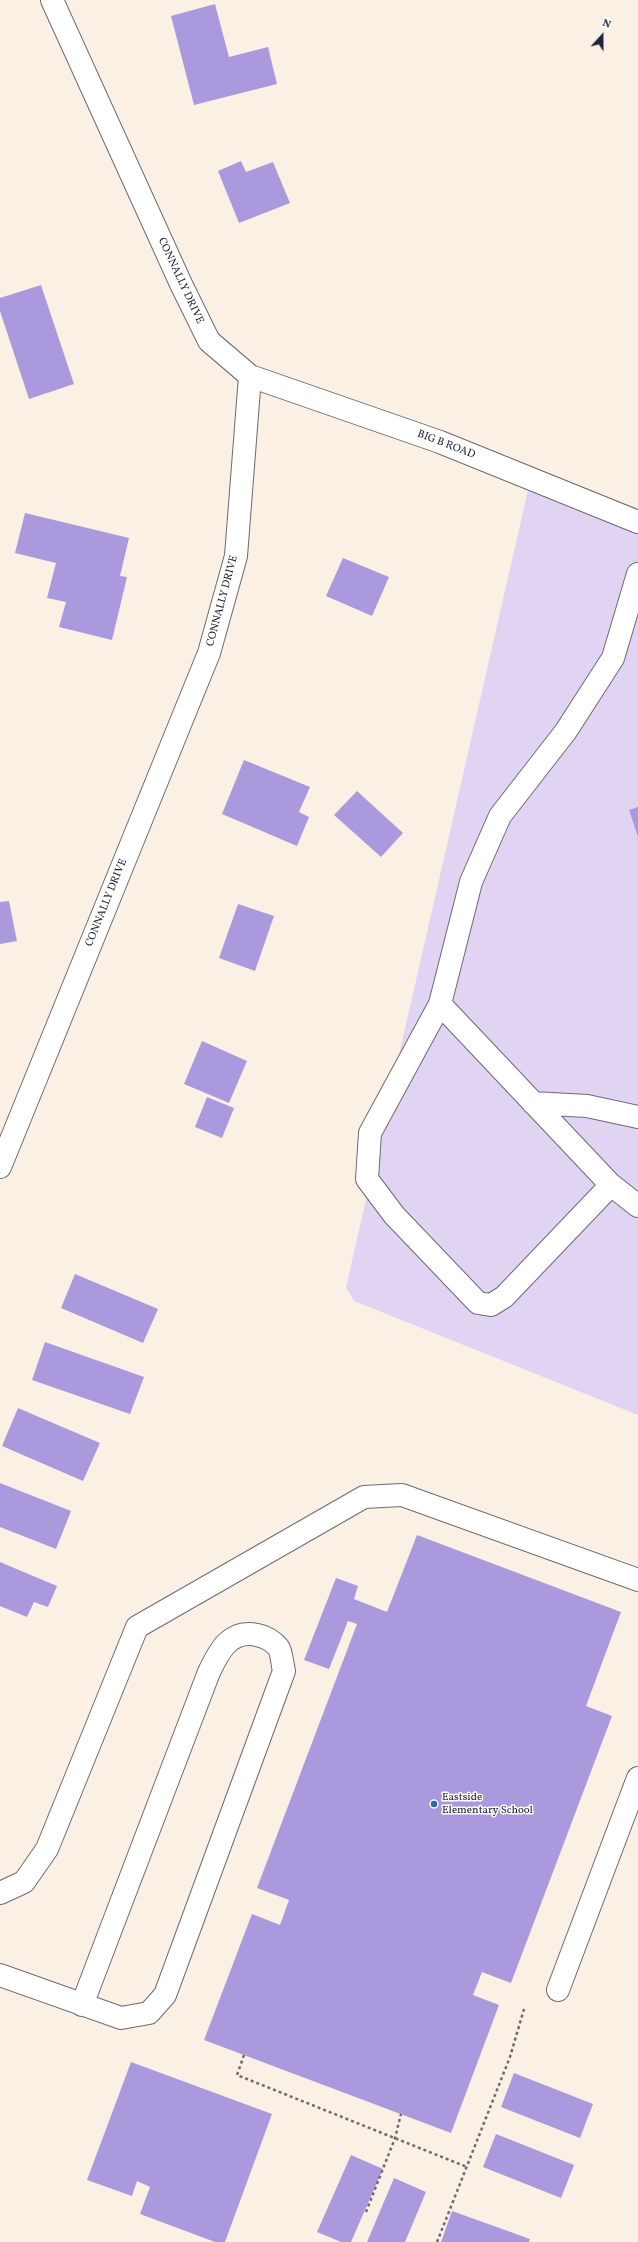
<!DOCTYPE html>
<html>
<head>
<meta charset="utf-8">
<style>
  body { margin:0 }
  #map { position:relative; width:638px; height:2242px; overflow:hidden; background:#faf0e3; font-family:Vollkorn,serif }
  canvas { display:block }
  .north { position:absolute; left:582px; top:16px; width:40px; height:40px; -webkit-text-stroke:3px #fff; paint-order:stroke; rotate:21deg; font-size:11px; font-weight:700; line-height:16px; text-align:center; color:#22223b }
  .north::after { content:''; display:block; margin:auto; width:14px; height:18px; background:#22223b; clip-path:polygon(50% 0,100% 100%,50% 72%,0 100%) }
</style>
</head>
<body>
<div id="map">
<canvas width="638" height="2242"></canvas>
<div class="north">N</div>
</div>
<script>
const ctx = document.querySelector('canvas').getContext('2d');
ctx.lineJoin = 'round';
function paint(path, color) { ctx.fillStyle = color; ctx.fill(path, 'evenodd'); }
function trace(path, color, width, dash) { ctx.strokeStyle = color; ctx.lineWidth = width; ctx.lineCap = dash ? 'butt' : 'round'; ctx.setLineDash(dash || []); ctx.stroke(path); }
function drawText(font, color, halo, rows, align = 'center') {
  ctx.font = font + ' Vollkorn,serif'; ctx.lineWidth = 3; ctx.setLineDash([]); ctx.textBaseline = 'middle'; ctx.strokeStyle = halo; ctx.fillStyle = color; for (const [text, x, y, turn = 0] of rows) {
    ctx.save(); ctx.translate(x, y); ctx.rotate((+turn || 0) * Math.PI / 180); ctx.textAlign = isNaN(turn) ? turn : align; if (halo) ctx.strokeText(text, 0, 0); ctx.fillText(text, 0, 0); ctx.restore();
  }
}
const built = new Path2D(`
  M528 490 638 532V1415L354 1301 346 1287Z`);
const building = new Path2D(`
  M215 4 229 57 268 47 277 84 194 105 171 16Z
  M241 161 246 172 273 162 290 203 239 223 218 171Z
  M41 285 74 384 29 399 0 311V298Z
  M25 513 129 538 120 576 127 577 112 640 59 627 66 602 47 598 56 563 15 553Z
  M343 558 389 577 372 616 326 596Z
  M244 760 310 787 299 812 309 817 297 846 222 814Z
  M357 791 403 833 381 857 334 815Z
  M638 807V837L629 810Z
  M9 901 17 941 0 944V902Z
  M238 904 274 916 255 971 219 958Z
  M202 1041 247 1061 229 1103 184 1084Z
  M207 1097 234 1108 222 1138 195 1127Z
  M75 1274 158 1309 143 1343 61 1308Z
  M45 1342 144 1377 130 1414 32 1380Z
  M18 1408 100 1443 83 1481 2 1446Z
  M0 1483 71 1511 56 1549 0 1527Z
  M417 1535 621 1612 586 1706 612 1716 511 1983 482 1972 473 1995 499 2005 451 2133 204 2040 252 1914 280 1925 289 1900 257 1888 357 1624 348 1621 329 1669 304 1660 336 1578 358 1586 354 1599 387 1612Z
  M0 1562 57 1586 48 1607 34 1602 27 1617 0 1606Z
  M131 2062 272 2114 225 2242H215L140 2214 150 2187 137 2181 132 2196 87 2180Z
  M514 2073 593 2104 580 2138 501 2107Z
  M496 2134 574 2165 561 2198 483 2167Z
  M351 2155 383 2169 351 2242H341L317 2232Z
  M394 2178 426 2192 405 2242H367Z
  M452 2211 530 2239 529 2242H441Z`);
const path = new Path2D(`
  M244 2055 237 2075 467 2167
  M366 2212 395 2138 401 2114
  M437 2242 510 2057 524 2009`);
const minor = new Path2D(`
  M250 376 440 442 638 522
  M440 1004 611 1185 504 1297 491 1305 478 1303 394 1215 367 1179 370 1133 440 1004 471 882 500 816 566 731 613 658 638 574
  M533 1103 587 1106 638 1117
  M0 1167 209 653 236 556 250 376 209 341 181 284 52 0
  M610 1184 638 1206
  M0 1893 24 1882 47 1849 137 1627 364 1497 402 1495 638 1580
  M0 1975 121 2018 149 2013 165 1995 284 1671C282 1664 282 1652 278 1647 273 1641 264 1636 257 1635 230 1629 219 1651 209 1672L82 2005
  M558 1990 638 1778`);
const markers = [
  [434,1804,4,"#1f6fb2"]
];
const streetNames = [
  ["CONNALLY DRIVE",180,281,65],
  ["BIG B ROAD",446,445,21],
  ["CONNALLY DRIVE",223,601,-75],
  ["CONNALLY DRIVE",107,903,-68]
];
const poiNames = [
  ["Eastside",442,1798],
  ["Elementary School",442,1811]
];
paint(built, '#e1d4f3');
paint(building, '#aa9add');
trace(minor, '#6e6a76', 24);
trace(path, '#6e6a76', 2.5, [3, 3]);
trace(minor, '#fff', 22);
for (const [x, y, r, color] of markers) { const dot = new Path2D(); dot.arc(x, y, r, 0, 2 * Math.PI); ctx.fillStyle = color; ctx.fill(dot); trace(dot, '#fff', 1.5); }
drawText('11px', '#22223b', '#fff', streetNames);
drawText('11px', '#22223b', '#fff', poiNames, 'left');
</script>
</body>
</html>
